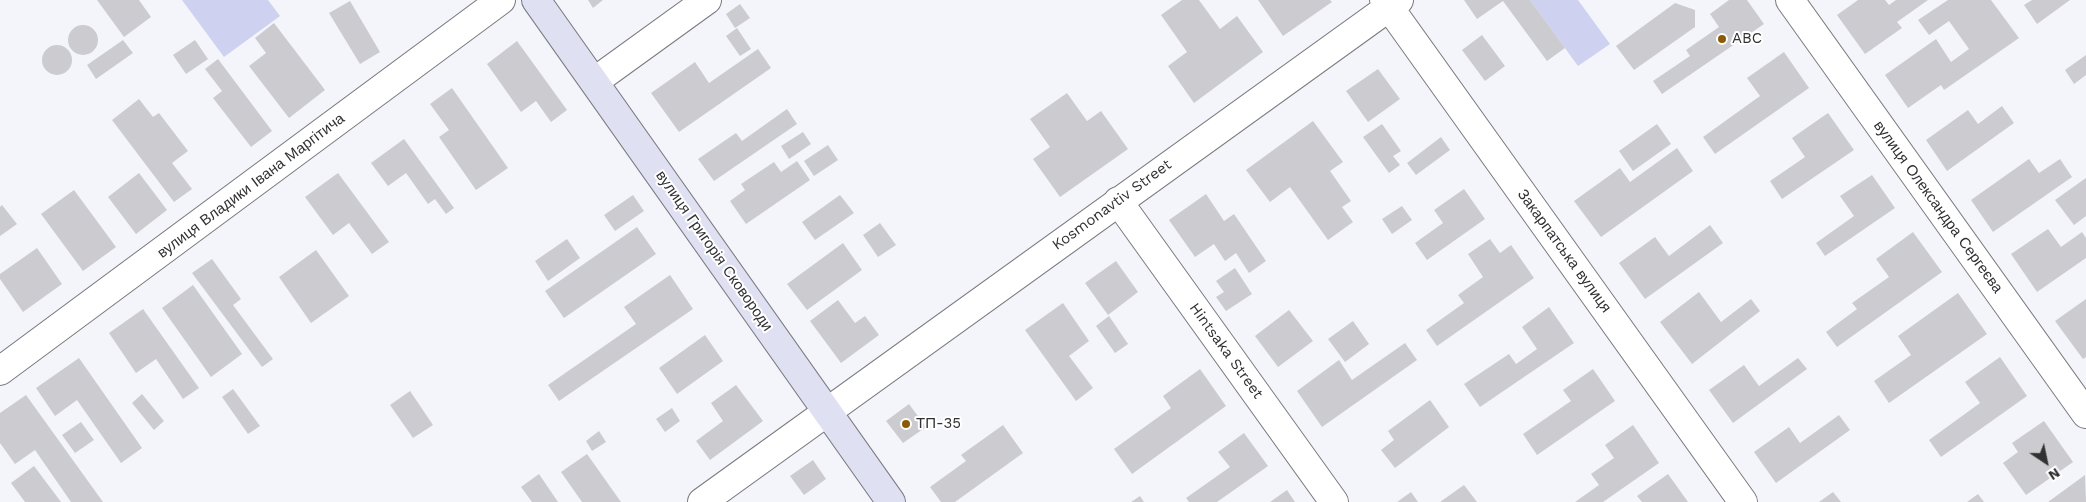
<!DOCTYPE html>
<html>
<head>
<meta charset="utf-8">
<style>
  body { margin:0 }
  #map { position:relative; width:2086px; height:502px; overflow:hidden; background:#f4f5fa; font-family:"Work Sans",sans-serif }
  canvas { display:block }
  .north { position:absolute; left:2021px; top:437px; width:50px; height:50px; -webkit-text-stroke:4px #fff; paint-order:stroke; rotate:146deg; font-size:14px; font-weight:700; line-height:20px; text-align:center; color:#313133 }
  .north::after { content:''; display:block; margin:auto; width:18px; height:22px; background:#313133; clip-path:polygon(50% 0,100% 100%,50% 72%,0 100%) }
</style>
</head>
<body>
<div id="map">
<canvas width="2086" height="502"></canvas>
<div class="north">N</div>
</div>
<script>
const ctx = document.querySelector('canvas').getContext('2d');
ctx.lineJoin = 'round';
function paint(path, color) { ctx.fillStyle = color; ctx.fill(path, 'evenodd'); }
function trace(path, color, width, dash) { ctx.strokeStyle = color; ctx.lineWidth = width; ctx.lineCap = dash ? 'butt' : 'round'; ctx.setLineDash(dash || []); ctx.stroke(path); }
function drawText(font, color, halo, rows, align = 'center') {
  ctx.font = font + ' "Work Sans",sans-serif'; ctx.lineWidth = 4; ctx.setLineDash([]); ctx.textBaseline = 'middle'; ctx.strokeStyle = halo; ctx.fillStyle = color; for (const [text, x, y, turn = 0] of rows) {
    ctx.save(); ctx.translate(x, y); ctx.rotate((+turn || 0) * Math.PI / 180); ctx.textAlign = isNaN(turn) ? turn : align; if (halo) ctx.strokeText(text, 0, 0); ctx.fillText(text, 0, 0); ctx.restore();
  }
}
const green = new Path2D(`
  M182 0H268L280 16 224 57Z
  M1530 0H1578L1610 44 1578 66Z`);
const building = new Path2D(`
  M97 0H139L151 17 124 37Z
  M588 0H603L593 8Z
  M1182 0H1199L1220 29 1237 16 1263 52 1194 103 1168 66 1187 52 1161 15Z
  M1258 0H1330L1332 2 1283 36Z
  M1464 0H1530L1565 48 1547 61 1503 1 1477 19Z
  M1729 0H1747L1764 24 1662 94 1653 81 1690 56 1686 50 1719 27 1710 14Z
  M1858 0H1885L1889 5 1896 0H1928L1897 22 1902 28 1865 54 1837 15Z
  M1948 0H1991L2019 38 1944 90 1941 85 1908 108 1885 75 1936 39 1951 62 1969 49 1949 21 1929 35 1918 20Z
  M2032 0H2070L2037 24 2024 5Z
  M350 1 380 52 360 64 329 13Z
  M1675 3 1695 10V27L1634 70 1616 46Z
  M740 4 750 18 735 28 726 14Z
  M274 23 325 90 289 118 249 66 266 53 255 38Z
  M68 40a15 15 0 1 1 30 0a15 15 0 1 1-30 0Z
  M737 28 751 49 740 56 726 36Z
  M1482 35 1505 66 1485 81 1462 50Z
  M123 40 133 53 96 79 87 65Z
  M195 40 208 59 186 74 173 55Z
  M517 41 567 110 551 122 536 101 521 112 487 64Z
  M42 60a15 15 0 1 1 30 0a15 15 0 1 1-30 0Z
  M758 49 771 68 679 132 651 93 695 62 709 83Z
  M1784 52 1809 88 1715 154 1703 137 1760 96 1747 78Z
  M2086 55V75L2074 84 2065 70Z
  M218 59 272 131 251 147 213 98 222 91 205 69Z
  M1378 69 1400 99 1368 122 1346 91Z
  M452 88 508 168 476 190 439 137 449 130 430 104Z
  M1067 93 1087 121 1101 111 1128 149 1060 197 1033 159 1050 147 1030 119Z
  M139 99 153 117 159 113 188 151 172 163 192 189 174 202 112 120Z
  M2002 106 2014 123 1947 171 1926 140 1968 110 1978 124Z
  M787 109 797 124 714 181 698 159 736 133 742 141Z
  M1828 113 1854 150 1782 199 1770 181 1805 157 1792 138Z
  M1313 121 1343 162 1330 171 1351 201 1342 207 1353 222 1328 240 1290 187 1270 202 1246 170Z
  M1382 124 1401 151 1393 156 1400 165 1389 173 1363 137Z
  M1657 124 1671 144 1633 171 1619 151Z
  M803 132 811 144 789 159 781 146Z
  M1441 137 1450 150 1416 175 1407 163Z
  M404 139 454 208 446 214 435 199 428 204 406 173 388 186 371 163Z
  M828 145 838 160 814 176 804 161Z
  M1677 148 1693 171 1601 237 1574 201 1620 168 1630 182Z
  M2029 159 2039 173 2060 159 2072 177 1993 232 1971 200Z
  M797 161 810 180 746 224 730 201 745 190 741 184 774 162 781 172Z
  M139 173 167 210 136 234 108 197Z
  M338 173 389 242 372 254 349 223 333 235 305 197Z
  M1872 175 1895 208 1825 256 1816 243 1854 216 1840 196Z
  M2086 178V216L2074 225 2055 200Z
  M1464 189 1485 219 1427 260 1415 243 1443 223 1434 210Z
  M74 190 116 247 83 271 41 214Z
  M1206 194 1224 221 1234 214 1266 261 1249 273 1236 253 1225 261 1214 244 1195 257 1169 220Z
  M633 195 644 211 615 231 604 215Z
  M840 195 854 213 815 240 802 222Z
  M2 205 17 224 0 236V207Z
  M1402 206 1412 220 1392 234 1382 219Z
  M880 223 896 245 878 257 863 235Z
  M1710 225 1723 243 1645 299 1619 263 1655 237 1669 256Z
  M637 227 656 254 564 318 545 291Z
  M2048 229 2061 247 2082 232 2086 238V258L2037 292 2011 254Z
  M1913 232 1942 272 1837 347 1826 332 1857 309 1852 303 1889 277 1876 259Z
  M567 239 580 258 548 281 535 261Z
  M1490 239 1500 253 1511 245 1534 278 1437 346 1426 330 1464 303 1458 295 1483 277 1468 254Z
  M843 243 862 270 807 310 787 284Z
  M37 248 62 284 23 312 0 279V274Z
  M316 250 349 296 311 323 279 277Z
  M212 259 241 299 233 305 273 359 262 367 192 273Z
  M1116 261 1138 292 1108 315 1085 283Z
  M1235 268 1252 294 1226 311 1216 297 1224 292 1216 281Z
  M670 275 693 309 559 401 548 385 636 324 624 307Z
  M193 285 242 354 211 377 162 308Z
  M1699 292 1721 322 1751 299 1760 311 1692 364 1660 322Z
  M1958 293 1987 334 1889 403 1874 381 1911 355 1898 336Z
  M2086 299V357L2083 359 2055 321Z
  M838 300 855 323 865 316 879 335 841 363 810 321Z
  M1063 303 1089 341 1069 356 1093 388 1076 401 1025 330Z
  M1549 307 1574 343 1480 407 1464 384 1509 354 1516 364 1537 349 1522 327Z
  M143 309 199 388 183 399 156 359 136 373 109 333Z
  M1289 310 1313 341 1278 367 1255 336Z
  M1109 316 1128 344 1115 353 1096 326Z
  M1353 321 1369 344 1345 362 1328 339Z
  M705 335 723 361 677 394 659 368Z
  M1405 343 1417 360 1322 427 1297 391 1339 360 1352 380Z
  M2000 357 2027 396 1941 457 1929 440 1980 403 1965 382Z
  M79 358 142 448 121 463 77 400 55 416 36 388Z
  M1798 358 1807 369 1733 423 1709 390 1744 365 1759 386Z
  M1200 369 1226 406 1132 474 1114 449 1171 408 1163 396Z
  M1593 369 1615 401 1537 455 1523 434 1571 401 1563 390Z
  M736 385 763 421 710 460 696 441 723 421 711 403Z
  M233 389 260 426 248 434 222 397Z
  M410 391 433 425 413 438 390 405Z
  M142 394 164 421 154 430 132 403Z
  M26 395 103 502H71L35 450 15 464 0 443V413Z
  M1430 400 1449 427 1395 468 1381 450 1394 440 1388 431Z
  M909 404 926 427 903 443 886 421Z
  M672 408 680 421 665 432 656 419Z
  M1839 415 1850 430 1776 483 1754 452 1789 427 1800 443Z
  M2044 421 2073 462 2026 495 2003 463 2018 452 2012 443Z
  M81 422 94 440 75 453 62 435Z
  M1003 425 1023 453 955 502H941L930 487 966 461 961 455Z
  M1633 425 1659 463 1603 502H1575L1599 485 1591 474 1614 458 1605 445Z
  M599 431 606 442 592 451 586 441Z
  M1244 433 1268 466 1217 502H1189L1186 498 1230 467 1218 452Z
  M587 454 621 502H582L561 472Z
  M813 460 826 479 804 495 790 476Z
  M34 466 61 502H25L11 483Z
  M539 474 558 502H532L521 487Z
  M1668 474 1688 502H1642L1637 496Z
  M2085 475 2086 502H2048Z
  M1464 485 1477 502H1440Z
  M1287 490 1295 502H1270Z
  M1411 492 1418 502H1397Z
  M1833 492 1841 502H1819Z
  M1978 494 1984 502H1967Z
  M1140 496 1144 502H1131Z`);
const minor = new Path2D(`
  M1384 0 1743 502
  M1790 0 2086 414
  M595 81 707 0
  M1118 201 1334 502
  M0 371 501 0
  M702 502 1399 0`);
const secondary = new Path2D(`
  M536 0 891 502`);
const markers = [
  [1722,39,5,"#8c5a04"],
  [906,424,5,"#8c5a04"]
];
const poiNames = [
  ["ABC",1732,39],
  ["ТП-35",916,424]
];
const streetNames = [
  ["вулиця Владики Івана Маргітича",251,186,-37],
  ["Kosmonavtiv Street",1112,205,-36],
  ["вулиця Олександра Сергеєва",1938,207,54],
  ["вулиця Григорія Сковороди",714,251,55],
  ["Закарпатська вулиця",1564,251,54],
  ["Hintsaka Street",1226,351,54]
];
paint(green, '#ced1f0');
paint(building, '#cbcbd0');
trace(minor, '#7a7a7f', 30);
trace(secondary, '#7a7a7f', 30);
trace(minor, '#fff', 28);
trace(secondary, '#dfe0f2', 28);
for (const [x, y, r, color] of markers) { const dot = new Path2D(); dot.arc(x, y, r, 0, 2 * Math.PI); ctx.fillStyle = color; ctx.fill(dot); trace(dot, '#fff', 2); }
drawText('15px', '#313133', '#fff', poiNames, 'left');
drawText('15px', '#313133', '#fff', streetNames);
</script>
</body>
</html>
